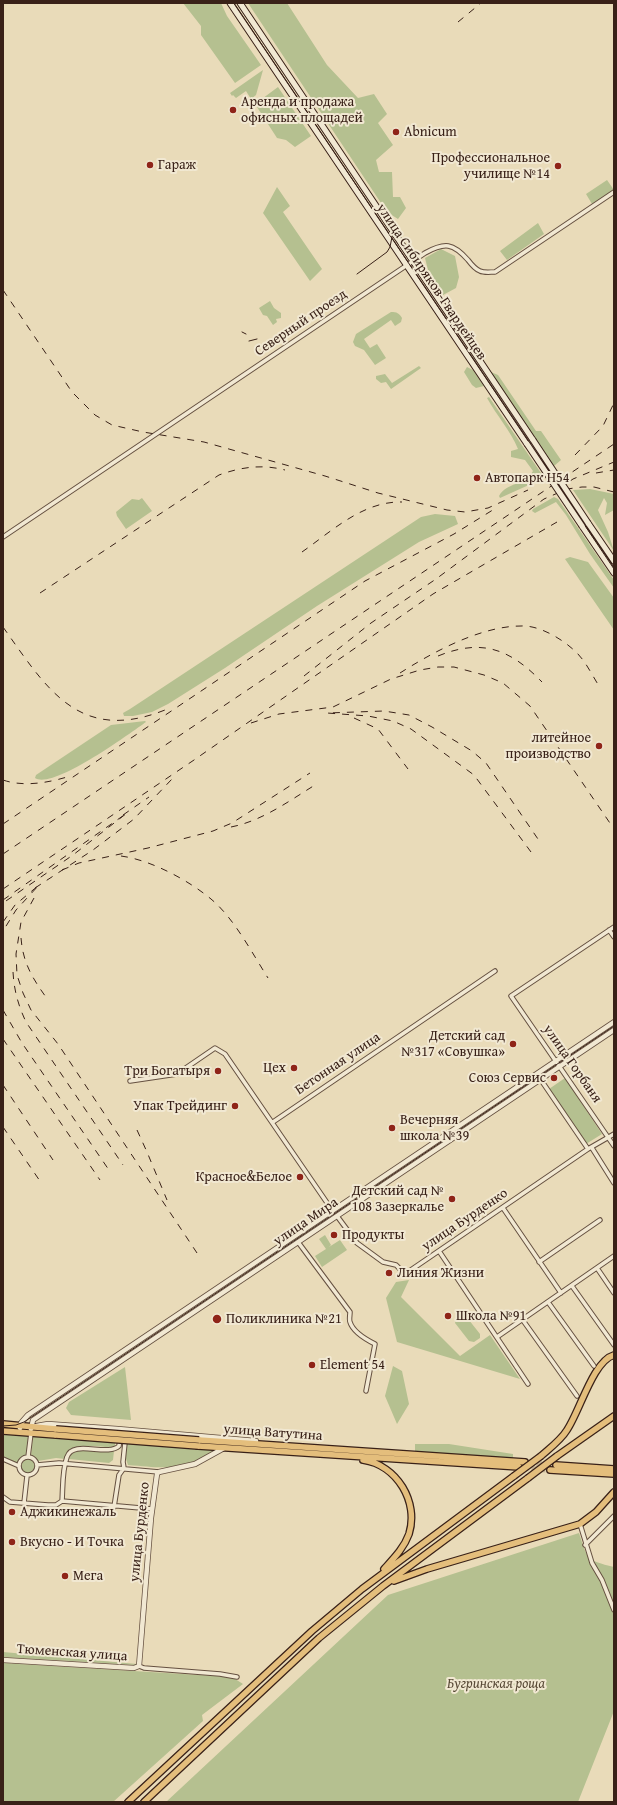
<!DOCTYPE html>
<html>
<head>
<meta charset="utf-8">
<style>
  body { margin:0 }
  #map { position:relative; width:617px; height:1805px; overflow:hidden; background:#e9dbb9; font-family:"Gentium Book Plus",serif }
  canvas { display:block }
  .frame { position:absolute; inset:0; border:4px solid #392118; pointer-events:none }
</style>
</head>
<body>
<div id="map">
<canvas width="617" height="1805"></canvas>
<div class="frame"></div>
</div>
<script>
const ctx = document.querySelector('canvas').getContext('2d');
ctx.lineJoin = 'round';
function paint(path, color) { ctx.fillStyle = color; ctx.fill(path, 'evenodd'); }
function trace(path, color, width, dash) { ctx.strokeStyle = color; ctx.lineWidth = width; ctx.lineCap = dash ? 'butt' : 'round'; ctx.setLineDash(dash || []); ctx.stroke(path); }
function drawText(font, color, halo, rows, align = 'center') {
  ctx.font = font + ' "Gentium Book Plus",serif'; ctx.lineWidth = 4; ctx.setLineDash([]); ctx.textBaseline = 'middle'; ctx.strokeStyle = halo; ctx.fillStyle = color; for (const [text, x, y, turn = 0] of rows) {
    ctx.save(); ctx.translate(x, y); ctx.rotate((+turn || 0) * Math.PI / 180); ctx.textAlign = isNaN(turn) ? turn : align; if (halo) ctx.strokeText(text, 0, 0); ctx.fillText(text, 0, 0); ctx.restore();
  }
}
const green = new Path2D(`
  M183 3H221L227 16 261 65 235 83 201 35V26Z
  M248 3H287L327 65 358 98 374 94 387 114 378 123 393 145 376 160 379 172H392L393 197H400L406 208 398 219 387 212Z
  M263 70 256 95 251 99 246 91 236 98 233 95 232 96 230 93Z
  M278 87 311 136 295 147 286 140 277 138 255 104Z
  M607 180 614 190 592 204 586 194Z
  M277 187 290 206 283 212 322 269 310 281 263 213Z
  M538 223 544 234 507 260 500 251Z
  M441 249 455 256 459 277 456 288 443 295 429 274 425 258Z
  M270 301 274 308 281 313V318L276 319 277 322 273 325 267 316 263 315 259 308Z
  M391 312C397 312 399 313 402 318L401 322 395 326 391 320 364 339 370 348 377 344 386 358 375 365 364 350 355 346 353 342 356 334Z
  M419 366 421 368 391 389 386 382 381 383 376 379V376L385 374 392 383Z
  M467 367 473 370 484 386 476 388 472 385 464 372Z
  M491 372 498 375 536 431H541L561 460 554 466Z
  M489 397 543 476 533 477 531 484 500 498 499 496C507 482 524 486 533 471L525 460 511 457V451L518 449C510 430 497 416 487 398Z
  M590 489 614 494V510L605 515 607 503 604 498 598 510 608 532 614 551 573 490Z
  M554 497 558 499 614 580V588L590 554 566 515 556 502 535 513 532 511 533 509Z
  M142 498 152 511 126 529 117 516 116 512 132 499 139 500Z
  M435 514 455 516 458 524 419 542 317 606 225 668 168 704 152 712 133 716H124L123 713 130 709 421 517Z
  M570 557 588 562 614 598V630L565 559Z
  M145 721 146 722C129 734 53 790 35 778L36 775 111 725Z
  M565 1078 602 1134 586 1144 549 1089Z
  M325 1235 331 1245 329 1247 340 1240 347 1250 322 1267 315 1256 326 1249 319 1239Z
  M409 1280 401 1297 460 1356 490 1335 520 1379 397 1342 386 1298 396 1282Z
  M461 1314 465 1315 480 1334V1338L474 1342 469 1341 455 1323 456 1319Z
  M393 1366 402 1371 409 1404 397 1424 385 1396Z
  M125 1367 131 1420 71 1415 66 1408 69 1402Z
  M3 1433 29 1435 28 1456 16 1463 3 1457Z
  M33 1435 115 1441V1448C101 1447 69 1440 65 1459L56 1458 38 1461 31 1456Z
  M126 1443 215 1450C182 1472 165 1468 128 1465L126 1459Z
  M415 1444H449L513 1454V1460L415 1452Z
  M79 1450 114 1451 113 1460 109 1463 69 1459 72 1453Z
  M21 1466a7 7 0 1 1 14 0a7 7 0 1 1-14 0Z
  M579 1533C588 1560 586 1560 614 1567V1711L578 1802H166L388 1595Z
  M3 1652 137 1664 136 1665 3 1657Z
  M3 1663 232 1677 243 1684 202 1715 203 1721 113 1802H3Z`);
const primaryTunnel = new Path2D(`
  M528 1463 556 1465
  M523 1468 550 1470`);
const minor = new Path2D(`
  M3 537 425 253C445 242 453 243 468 260 471 264 475 269 480 271 484 273 490 272 495 272L614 192
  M614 927 511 996 614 1146
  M609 930 614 937
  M541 1080 588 1149
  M130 1081 177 1074 215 1048 225 1054 332 1210
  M273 1122 495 971
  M592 1148 614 1183
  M503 1208 561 1293
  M337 1216 357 1243 383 1262 396 1265 405 1274 588 1149 614 1134
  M298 1242 350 1312C350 1315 349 1320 350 1322 353 1332 367 1340 375 1344L366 1391
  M439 1251 528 1384
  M539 1262 600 1220
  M597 1268 614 1293
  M572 1286 614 1345
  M548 1302 594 1366
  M522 1319 577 1396
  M497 1337 614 1256
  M19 1466a9 9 0 1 1 18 0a9 9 0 1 1-18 0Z
  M28 1457 31 1433
  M3 1459 19 1466
  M37 1465 59 1463 159 1472
  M3 1497 10 1502 48 1505H56L62 1501 152 1509
  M62 1501C63 1488 62 1470 67 1457 73 1439 107 1457 119 1446L120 1438
  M24 1503 27 1476
  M114 1507 119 1475 124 1468 123 1462 126 1433
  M580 1524 592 1563 602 1580 614 1610
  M585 1545 614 1516
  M139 1666 144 1668 220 1674 237 1677`);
const tertiary = new Path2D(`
  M36 1426 48 1424 118 1429 256 1441
  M20 1428 21 1423 28 1415 614 1022
  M31 1429 33 1420 614 1030
  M3 1660 134 1668 139 1666 151 1518 157 1474 159 1472 195 1464 224 1448`);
const secondary = new Path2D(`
  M230 3 527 444
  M240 3 533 440
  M588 523 614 561
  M582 526 614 573`);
const primary = new Path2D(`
  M3 1424 56 1429
  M3 1431 56 1435
  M199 1440 525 1462
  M198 1446 519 1467
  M541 1456C550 1448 561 1440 567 1430 580 1411 593 1361 614 1355
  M557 1456 614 1416
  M363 1460C397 1465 419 1502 409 1534 404 1548 394 1558 384 1569
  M556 1465 614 1469
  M550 1470 614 1474
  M394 1581 427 1569 580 1524 596 1512 614 1492
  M128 1802 312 1631 362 1589 514 1476
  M144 1802 319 1638 383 1586 528 1478`);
const tram = new Path2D(`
  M234 3 614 569
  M357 274 387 252 390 247 392 237
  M242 332 246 334
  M249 341 257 339
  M3 1426 16 1425 24 1422 614 1026`);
const rail = new Path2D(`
  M458 22 481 3
  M3 290 72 392 95 415 112 425 143 432 204 442 325 476 378 493 447 510 465 512 488 508 528 490
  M575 455 603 426 614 403
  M596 473 614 470
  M559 489 573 479 614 462
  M302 552C332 531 363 501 402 502
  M40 593 219 475C241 467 262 464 285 470
  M3 627C47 689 79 744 165 710
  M438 656C482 638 510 649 542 682
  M400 673C433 652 481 626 521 626 540 625 564 640 577 653 586 662 592 675 599 686
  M304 676 371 623 436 579 544 499 567 489 582 487H594L614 492
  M354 718 378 729 408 769
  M251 723 279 714 333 707 391 679 420 670 438 667H454L484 675 503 683 530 706 614 829
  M3 780C23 787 47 783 67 777
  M123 815 149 797
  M3 824 365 581 454 534 496 508
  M231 827C262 821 289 801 315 785
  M531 852 474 775 411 729 393 721 368 716 327 713 384 711 409 715 432 727 472 751 486 763 540 842
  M3 854 614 444
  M121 856C151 860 188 880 211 899 234 918 252 953 268 978
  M62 870 79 863 148 848 213 831 232 823 310 773
  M35 888 93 850 134 819 172 779
  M3 889 194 760 433 594 557 522
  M34 898 21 922 16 954 17 975 23 993 31 1010 58 1044 197 1253
  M3 900 127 813 73 855 3 903
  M3 922 15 905 39 885 16 910 3 931
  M21 938C23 964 33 979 48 1000
  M13 972C14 990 18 1005 26 1022L123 1165
  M3 1010 22 1043 111 1173
  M3 1039 100 1180
  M3 1085 53 1160
  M3 1127 42 1184
  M137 1130 147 1152 167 1200`);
const secondaryBridge = new Path2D(`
  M533 440 588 523
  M527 444 582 526`);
const primaryBridge = new Path2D(`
  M56 1429 199 1440
  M56 1435 198 1446
  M514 1476 541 1456
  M528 1478 557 1456`);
const markers = [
  [233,110,4,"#8f2418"],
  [396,132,4,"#8f2418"],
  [150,165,4,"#8f2418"],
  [558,166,4,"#8f2418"],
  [477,478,4,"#8f2418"],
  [599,746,4,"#8f2418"],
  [513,1044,4,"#8f2418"],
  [294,1068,4,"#8f2418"],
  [218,1071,4,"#8f2418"],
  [554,1078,4,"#8f2418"],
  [235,1106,4,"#8f2418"],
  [392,1128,4,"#8f2418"],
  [300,1177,4,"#8f2418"],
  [452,1199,4,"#8f2418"],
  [334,1235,4,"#8f2418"],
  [389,1273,4,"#8f2418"],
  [448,1316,4,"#8f2418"],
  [217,1319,5,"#8f2418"],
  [312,1365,4,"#8f2418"],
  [12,1512,4,"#8f2418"],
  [12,1542,4,"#8f2418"],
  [65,1576,4,"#8f2418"]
];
const poiNames = [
  ["Аренда и продажа",241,102],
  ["офисных площадей",241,118],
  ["Abnicum",404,132],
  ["Профессиональное",550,158,"right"],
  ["училище №14",550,174,"right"],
  ["Гараж",158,165],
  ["Автопарк Н54",485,478],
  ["литейное",591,738,"right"],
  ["производство",591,754,"right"],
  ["Детский сад",505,1036,"right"],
  ["№317 «Совушка»",505,1052,"right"],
  ["Цех",286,1068,"right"],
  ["Три Богатыря",210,1071,"right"],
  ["Союз Сервис",546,1078,"right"],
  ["Упак Трейдинг",227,1106,"right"],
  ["Вечерняя",400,1120],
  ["школа №39",400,1136],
  ["Красное&Белое",292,1177,"right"],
  ["Детский сад №",444,1191,"right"],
  ["108 Зазеркалье",444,1207,"right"],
  ["Продукты",342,1235],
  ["Линия Жизни",397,1273],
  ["Школа №91",456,1316],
  ["Поликлиника №21",226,1319],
  ["Element 54",320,1365],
  ["Аджикинежаль",20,1512],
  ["Вкусно - И Точка",20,1542],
  ["Мега",73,1576]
];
const streetNames = [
  ["улица Сибиряков-Гвардейцев",431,282,56],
  ["Северный проезд",301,323,-34],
  ["Бетонная улица",338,1064,-34],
  ["улица Горбаня",572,1064,55],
  ["улица Бурденко",465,1220,-34],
  ["улица Мира",306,1222,-34],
  ["улица Ватутина",273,1433,4],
  ["улица Бурденко",140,1532,-84],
  ["Тюменская улица",72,1653,4]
];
const parkNames = [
  ["Бугринская роща",496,1684]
];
paint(green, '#b5c090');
trace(primaryTunnel, '#c6b699', 5.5, [5.5, 3]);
trace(minor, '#655040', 5.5);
trace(tertiary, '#655040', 6);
trace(secondary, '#392118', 7);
trace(primary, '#392118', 8);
trace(minor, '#f1e8d2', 3.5);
trace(tertiary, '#f1e8d2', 4.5);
trace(secondary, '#f1e8d2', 5);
trace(primary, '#e4be7c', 5.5);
trace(tram, '#392118', 1);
trace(rail, '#392118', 1, [7, 7]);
trace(secondaryBridge, '#392118', 7, []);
trace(primaryBridge, '#392118', 8, []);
trace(secondaryBridge, '#f1e8d2', 5);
trace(primaryBridge, '#e4be7c', 5.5);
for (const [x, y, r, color] of markers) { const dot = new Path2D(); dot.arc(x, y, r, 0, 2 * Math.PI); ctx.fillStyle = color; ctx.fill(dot); trace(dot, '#f1e8d2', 1.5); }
drawText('14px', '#392118', '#f1e8d2', poiNames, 'left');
drawText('14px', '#392118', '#f1e8d2', streetNames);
drawText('italic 14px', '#584936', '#f1e8d2', parkNames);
</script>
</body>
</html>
